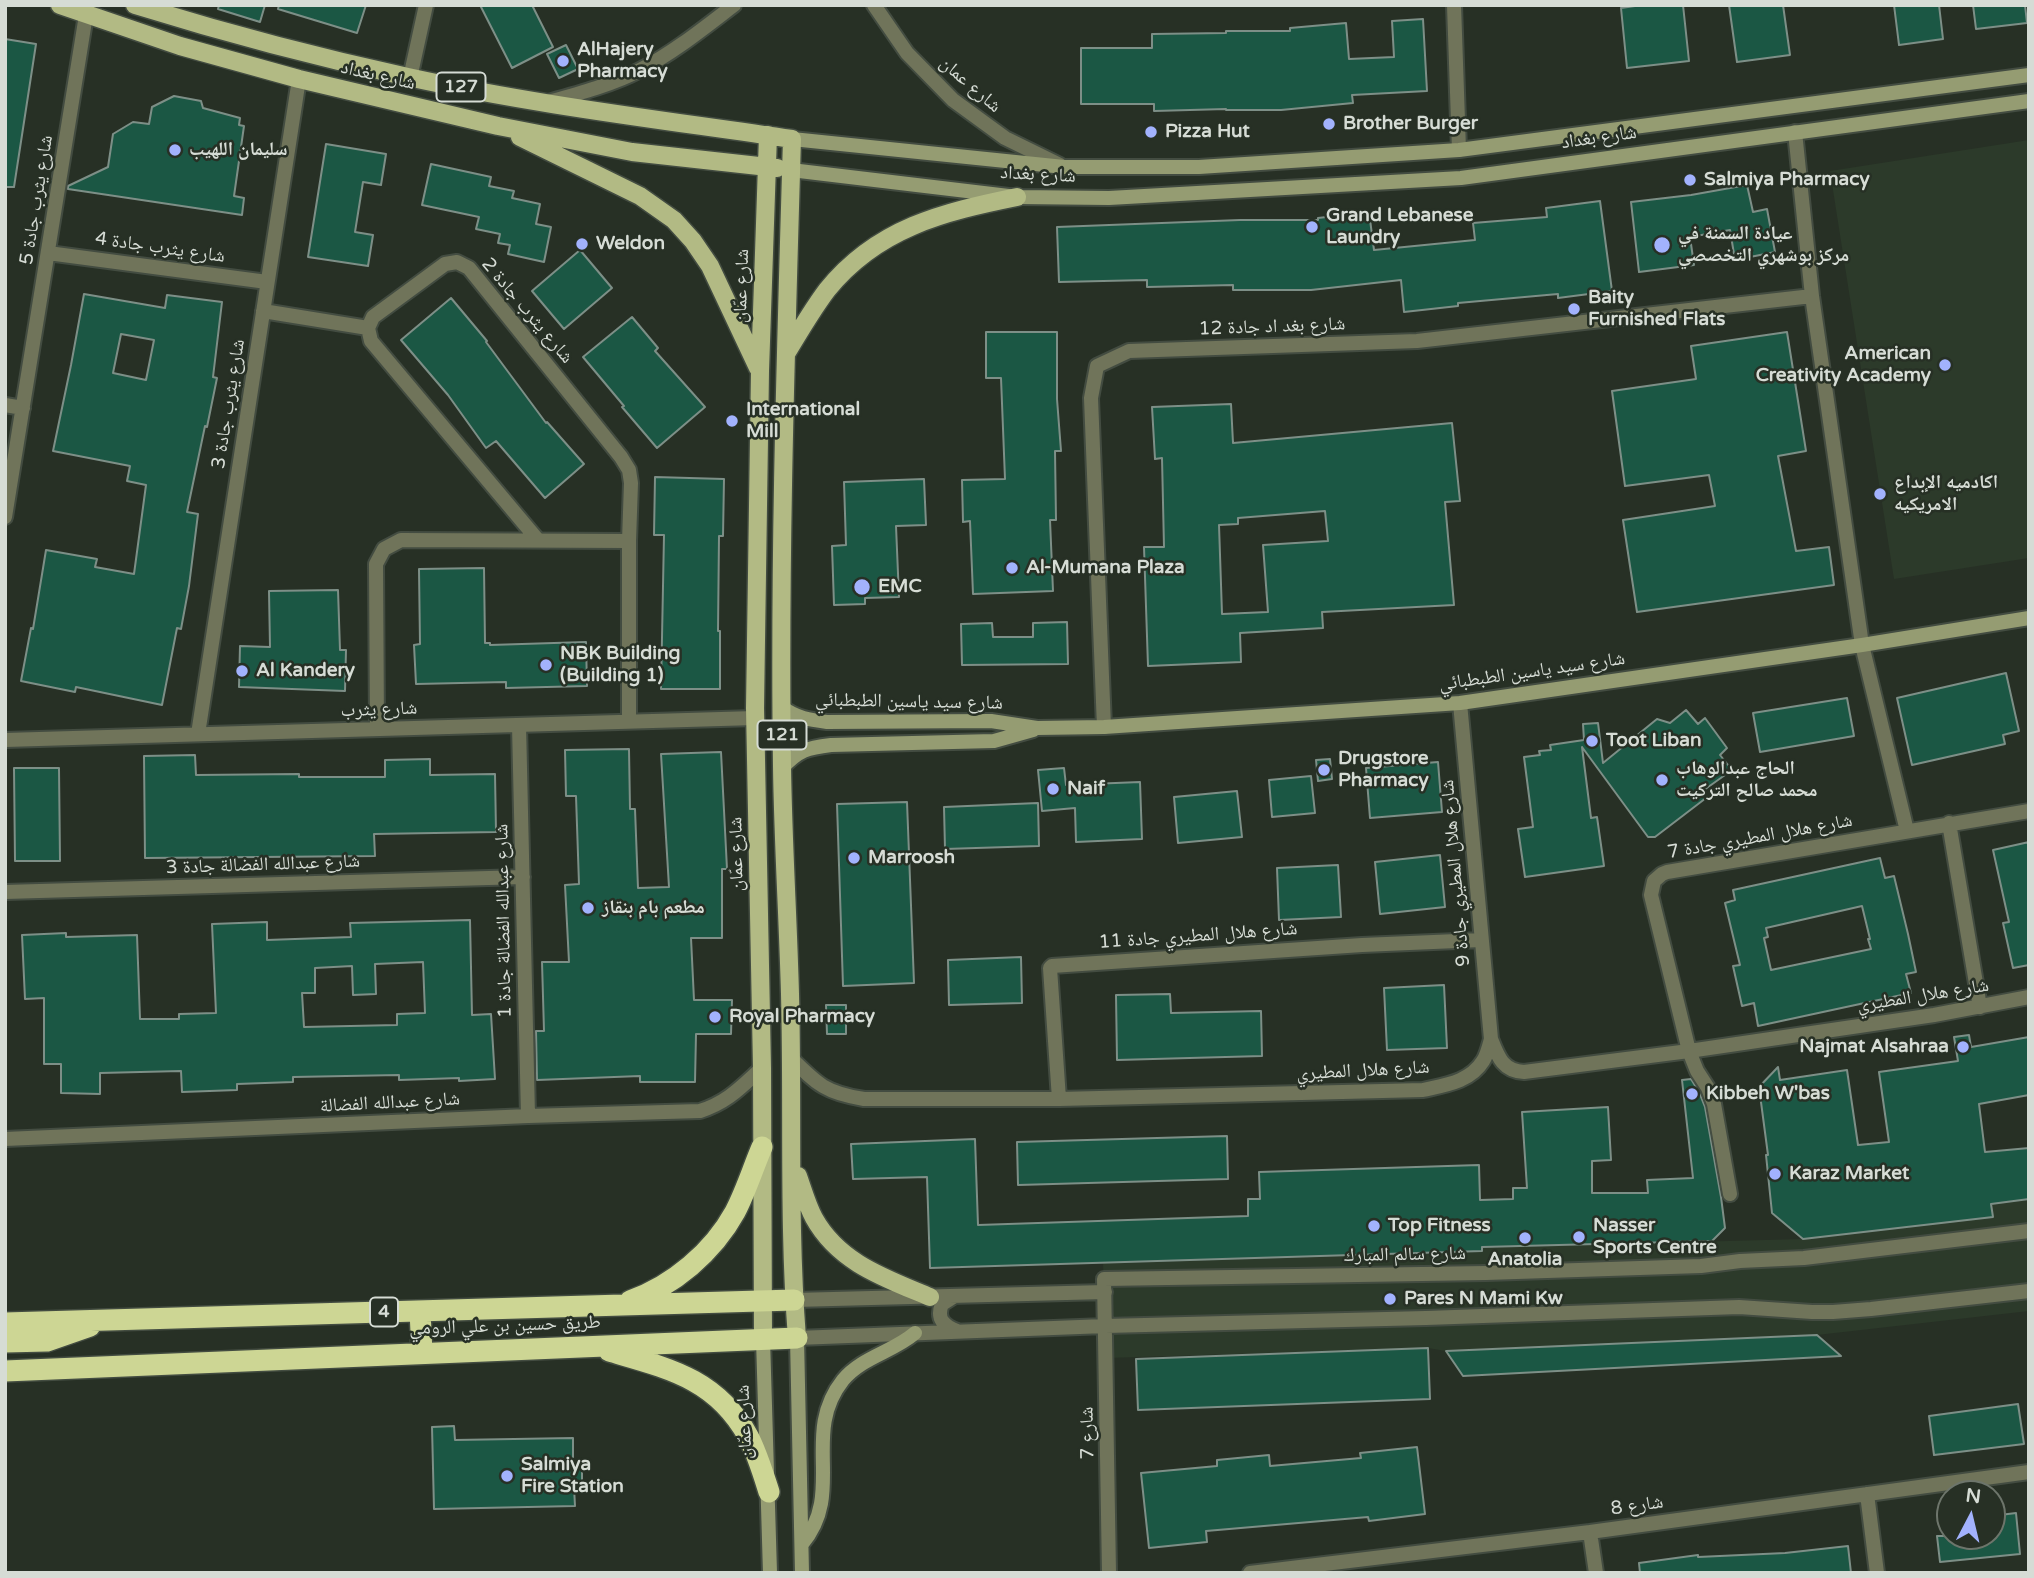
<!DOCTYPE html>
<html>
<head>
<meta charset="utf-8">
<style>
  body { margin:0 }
  #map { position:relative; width:2034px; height:1578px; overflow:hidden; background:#273025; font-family:"Varela Round",sans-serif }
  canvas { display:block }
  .frame { position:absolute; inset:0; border:7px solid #d6dcd5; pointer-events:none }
  .north { position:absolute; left:1936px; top:1480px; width:70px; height:70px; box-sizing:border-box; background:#273025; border:2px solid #6d756b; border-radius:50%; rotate:7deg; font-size:19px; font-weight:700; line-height:28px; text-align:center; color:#d6dcd5 }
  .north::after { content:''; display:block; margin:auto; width:24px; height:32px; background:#a2b2fd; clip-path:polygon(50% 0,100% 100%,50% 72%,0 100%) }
</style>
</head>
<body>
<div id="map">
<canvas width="2034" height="1578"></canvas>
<div class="frame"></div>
<div class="north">N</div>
</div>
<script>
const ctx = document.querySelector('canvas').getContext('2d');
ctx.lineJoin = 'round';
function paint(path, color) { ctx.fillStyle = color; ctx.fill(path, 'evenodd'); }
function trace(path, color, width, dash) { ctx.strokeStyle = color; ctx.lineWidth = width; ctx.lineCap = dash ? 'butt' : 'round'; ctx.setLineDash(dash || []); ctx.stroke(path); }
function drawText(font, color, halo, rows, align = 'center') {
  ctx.font = font + ' "Varela Round","Noto Naskh Arabic",sans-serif'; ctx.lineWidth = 5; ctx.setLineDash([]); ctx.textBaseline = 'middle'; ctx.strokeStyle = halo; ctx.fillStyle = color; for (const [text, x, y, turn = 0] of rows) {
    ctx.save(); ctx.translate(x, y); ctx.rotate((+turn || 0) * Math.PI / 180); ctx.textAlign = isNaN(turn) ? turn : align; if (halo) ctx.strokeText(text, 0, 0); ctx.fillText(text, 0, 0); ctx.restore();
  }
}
const built = new Path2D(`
  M2029 140V558L1894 579 1830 171Z
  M2029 1199V1311L1817 1335 1446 1351 1428 1348 1106 1358 1103 1262 1503 1247 1803 1239 1993 1216 1991 1204Z`);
const building = new Path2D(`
  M219 5H265L260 22 218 9Z
  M279 5H366L357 33 278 9Z
  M480 5H532L553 47 512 68Z
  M1642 5H1683L1689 61 1627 68 1621 8Z
  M1729 5H1783L1790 55 1737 62Z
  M1894 5H1939L1943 39 1899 45Z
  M1973 5H2025L2027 23 1976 29Z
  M1423 19 1427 91 1352 95 1353 103 1281 110H1226V109L1154 111V104H1081V48H1152V34L1226 33V31H1290V28L1346 23 1349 59 1394 57 1392 21Z
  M5 39 36 44 14 187H5Z
  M566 45 578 69 559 78 547 54Z
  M174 96 201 101 203 108 240 118 239 125 244 126 234 196 244 198 242 215 68 189V186L108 167 113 134 133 122 149 124 152 107Z
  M326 144 386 154 381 185 363 182 355 232 373 235 368 266 308 257Z
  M431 164 491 177 489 186 514 191 512 198 540 204 536 224 551 227 544 262 508 254 510 245 498 243 500 234 476 229 479 217 422 205Z
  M1747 185 1753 212 1767 209 1775 252 1735 260 1730 230 1690 237 1694 265 1639 272 1631 202 1691 195Z
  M1600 201 1612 291 1558 298V294L1458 303V306L1404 312 1401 280 1311 290H1233V285L1147 287V280L1059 282 1057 227 1240 220H1318V218L1369 212 1374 250 1475 240 1473 223 1547 217 1546 208Z
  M580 250 612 288 564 329 532 291Z
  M84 294 165 308 167 295 222 302 213 377 217 378 207 427 205 426 187 512 198 514 189 586 181 629 177 628 162 705 76 687 75 692 21 681 31 628 33 629 46 550 97 559 95 567 134 574 146 485 127 481 130 466 53 451 71 365ZM121 334 154 340 146 380 113 373Z
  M451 298 487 341 486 342 546 423 547 422 584 464 545 498 496 441 486 448 448 395 401 340Z
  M632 317 658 348 655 351 705 407 657 448 622 407 624 406 583 357Z
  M986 332H1057V399L1061 451H1055L1056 520H1050L1053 591 973 594 970 521 963 522 962 480 1005 479 1001 378H986Z
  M1787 332 1806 451 1778 456 1796 551 1829 547 1834 585 1637 612 1623 520 1715 506 1709 475 1625 486 1612 391 1696 379 1691 346Z
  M1231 404 1233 443 1452 423 1460 501 1445 502 1454 605 1322 612 1323 628 1240 633 1241 662 1148 666 1144 547H1164L1162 458 1155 459 1152 407ZM1325 511 1328 541 1263 545 1268 612 1222 614 1219 525 1238 524V518Z
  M655 477 724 479 723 536H719L718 631H720V689H661L664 535H654Z
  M924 479 926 525 896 526 899 597 865 598V604L834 605 832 546 846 545 844 482Z
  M484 568 485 643H490V645L586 642 587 686 506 688V682L416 684 414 645 420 644 419 569Z
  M338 590 340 650H346L345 691 239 687 240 646 270 647 269 591Z
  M1067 622 1068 664 962 665 961 624 992 623 993 637H1033V623Z
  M2006 673 2019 731 2003 735 2005 744 1912 765 1897 698Z
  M1847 698 1854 736 1760 752 1753 713Z
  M1686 710 1698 724 1705 718 1727 748 1720 755 1732 770 1704 790 1706 798 1655 837H1648L1582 747 1591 818 1597 817 1604 866 1525 877 1518 829 1533 827 1524 757 1540 755 1539 751 1551 750 1550 745 1584 740 1583 724 1598 723 1603 763 1657 719 1670 723Z
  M629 749 630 809H635L638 888 669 887 661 754 721 752 727 869H722V938H691L694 1000H732L731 1034H696L695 1082H640V1076L537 1080 536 1031H544L542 962H569L565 885 579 884 576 796H566L565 750Z
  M195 755 196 775 299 774V777H385V760L430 759V775L495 774 496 832 374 834 375 856 145 858 144 756Z
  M1330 759 1332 779 1318 781 1316 760Z
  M1438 762 1442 812 1370 818 1366 768Z
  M14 768H59L60 861H15Z
  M1064 768 1066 785 1140 782 1142 839 1076 842 1075 808 1042 811 1038 770Z
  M1311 776 1315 813 1272 817 1269 780Z
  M1237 791 1242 837 1178 843 1174 797Z
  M907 802 914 983 843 986 837 804Z
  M1038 803 1039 846 945 849 944 807Z
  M2029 842V965L2013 968 2003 923 2009 922 1993 850Z
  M1440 855 1445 907 1380 914 1375 862Z
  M1880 858 1885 878 1894 876 1908 934 1916 972 1906 974 1911 993 1758 1026 1754 1003 1742 1006 1733 966 1740 965 1725 903 1735 900 1733 890ZM1862 906 1870 939H1868L1871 949 1771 970 1764 938 1768 937 1766 928Z
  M1338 865 1341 917 1279 920 1277 868Z
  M470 920 472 1015 491 1014 495 1079 459 1081V1078L399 1080V1075L293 1077V1082L237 1084V1090L182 1092 181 1071 100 1073V1094L61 1093V1064H44V998L25 999 22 935 66 933V937L137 935 140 1019H179V1014L216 1013 212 924 267 922V940L351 937 350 923ZM423 962 425 1013 397 1014V1025L304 1027 302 993H315V968L352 966 353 995 376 994 375 964Z
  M1021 957 1022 1003 949 1005 948 960Z
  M1444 985 1447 1048 1387 1050 1384 988Z
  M1170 994 1171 1013 1261 1011 1262 1056 1117 1060 1116 995Z
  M826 1005H846V1034H827Z
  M1969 1035 1971 1047 2029 1037V1095L1979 1104 1985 1152 2029 1148V1199L1991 1204 1993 1217 1803 1239 1772 1213 1766 1155H1768L1759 1087 1778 1067 1780 1080 1847 1070 1858 1145 1889 1142 1879 1072 1958 1061 1954 1037Z
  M1691 1079 1699 1092 1705 1107 1721 1197 1725 1228 1712 1241 1482 1247V1251L930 1268 927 1177 853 1179 851 1144 975 1139 978 1225 1248 1216V1199H1260L1259 1172 1479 1165 1480 1200 1513 1199V1188H1527L1522 1112 1608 1107 1611 1160 1592 1161V1193H1648L1647 1180 1693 1178 1682 1080Z
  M1227 1136 1228 1179 1018 1185 1017 1142Z
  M1817 1335 1841 1356 1463 1376 1446 1351Z
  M1428 1348 1430 1399 1138 1410 1136 1359Z
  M2018 1404 2024 1444 1934 1455 1929 1416Z
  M454 1426 455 1440 573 1438V1465H582V1487H574L575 1506 434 1509 432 1427Z
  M1417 1447 1425 1514 1369 1521 1368 1517 1206 1531 1207 1542 1149 1548 1141 1473 1217 1466V1460L1269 1455 1270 1466 1361 1458 1360 1453Z
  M2016 1513 2020 1554 1940 1562 1937 1536H1992V1516Z
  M1848 1546 1851 1573H1640L1639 1563 1698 1555V1557L1785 1553Z`);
const street = new Path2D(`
  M874 5 907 53 953 100 1005 138 1060 165
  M1454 5 1459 150
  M410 78 426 5
  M548 102C577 94 614 84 640 70 673 53 704 28 734 5
  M1795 132 1812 296 1862 645 1907 831
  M48 253 267 282
  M263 311 368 328
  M5 405 23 408
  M5 517 86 15
  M537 539 371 341 368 328 373 317 445 264 457 262 469 268 621 457 629 470 631 483 629 541V721
  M1460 703 1491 1039C1498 1057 1503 1071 1524 1072L1689 1051 1934 1015 2029 997
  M519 725 528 1116
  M1104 727 1091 398 1097 366 1129 351 1417 341 1812 296
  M377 729 376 564 384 549 401 540 629 541
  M198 734 299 79
  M5 740 755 718
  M1949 823 1980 1007
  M5 892 523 877
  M791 1058C818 1085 826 1093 864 1099H1059L1423 1090C1445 1085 1470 1082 1483 1061 1487 1055 1489 1046 1491 1039
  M1059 1099 1050 968 1052 966 1362 945 1481 940
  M5 1139 528 1116 700 1111C728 1102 741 1087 762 1068
  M1730 1194 1714 1104 1708 1088 1697 1071 1689 1051 1651 895 1654 881 1662 874 1667 872 2029 811
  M953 1297 942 1304C936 1319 944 1326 957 1331
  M794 1300 1105 1292
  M797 1338 1105 1326 1426 1318 1739 1307 1812 1312H1833L1871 1309 2029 1291
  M1867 1494 1877 1573
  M1590 1532 1596 1573
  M1109 1573 1104 1279 1486 1273 1701 1266 1740 1261 1804 1258 2029 1231
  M1250 1573 1590 1532 2029 1472`);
const secondary = new Path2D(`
  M792 139 1064 167H1199L1459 150 2029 75
  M791 170 1017 197 1109 198 1461 178 2029 101
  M782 707C796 718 810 720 827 722L991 721 1037 728 1104 727 1460 703 1862 645 2029 618
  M782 768C799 750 807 748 831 745L994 741 1033 730
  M797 1338 802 1573
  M763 1339 770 1573
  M802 1544C846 1492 800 1434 843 1380 862 1357 893 1352 915 1333`);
const primary = new Path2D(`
  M60 5 180 46 299 79 498 126 632 152 777 168
  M135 5C225 33 316 57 408 77 535 105 664 120 792 139 786 347 779 557 782 766 783 842 788 918 790 994 793 1109 788 1224 797 1338
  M520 137 640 196 674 220 693 241 710 266 758 368
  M786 354C799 332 812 310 827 290 877 228 943 212 1017 197
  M798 1176C803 1190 807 1205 814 1218 839 1263 885 1278 930 1297
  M763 1339 762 1068 755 708 760 371 768 135`);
const highway = new Path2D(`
  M630 1301C673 1286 713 1252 735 1212 746 1191 753 1168 762 1147
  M420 1311 422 1353
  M5 1323 794 1300
  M5 1342 47 1341 90 1326
  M609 1351C667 1368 716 1378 748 1436 757 1453 763 1473 769 1492
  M5 1371 797 1338`);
const markers = [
  [563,61,7,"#a2b2fd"],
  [1329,124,7,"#a2b2fd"],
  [1151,132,7,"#a2b2fd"],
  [175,150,7,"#a2b2fd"],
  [1690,180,7,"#a2b2fd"],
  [1312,227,7,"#a2b2fd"],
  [582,244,7,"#a2b2fd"],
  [1662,245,9,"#a2b2fd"],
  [1574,309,7,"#a2b2fd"],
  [1945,365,7,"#a2b2fd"],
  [732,421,7,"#a2b2fd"],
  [1880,494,7,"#a2b2fd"],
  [1012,568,7,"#a2b2fd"],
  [862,587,9,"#a2b2fd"],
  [546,665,7,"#a2b2fd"],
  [242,671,7,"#a2b2fd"],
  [1592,741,7,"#a2b2fd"],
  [1324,770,7,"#a2b2fd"],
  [1662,780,7,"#a2b2fd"],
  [1053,789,7,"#a2b2fd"],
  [854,858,7,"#a2b2fd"],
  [588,908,7,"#a2b2fd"],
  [715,1017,7,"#a2b2fd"],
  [1963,1047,7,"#a2b2fd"],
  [1692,1094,7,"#a2b2fd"],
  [1775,1174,7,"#a2b2fd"],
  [1374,1226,7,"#a2b2fd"],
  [1579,1237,7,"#a2b2fd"],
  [1525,1238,7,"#a2b2fd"],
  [1390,1299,7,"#a2b2fd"],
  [507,1476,7,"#a2b2fd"]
];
const shields = [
  [461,87,49],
  [782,735,49],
  [384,1312,28]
];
const shieldNames = [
  ["127",461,87],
  ["121",782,735],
  ["4",384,1312]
];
const poiNames = [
  ["AlHajery",577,50],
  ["Pharmacy",577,72],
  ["Brother Burger",1343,124],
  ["Pizza Hut",1165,132],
  ["سليمان اللهيب",189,150],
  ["Salmiya Pharmacy",1704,180],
  ["Grand Lebanese",1326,216],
  ["Laundry",1326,238],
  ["عيادة السمنة في",1678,234],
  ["مركز بوشهري التخصصي",1678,256],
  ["Weldon",596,244],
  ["Baity",1588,298],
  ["Furnished Flats",1588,320],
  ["American",1931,354,"right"],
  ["Creativity Academy",1931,376,"right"],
  ["International",746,410],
  ["Mill",746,432],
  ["اكادميه الإبداع",1894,483],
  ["الامريكيه",1894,505],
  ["Al-Mumana Plaza",1026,568],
  ["EMC",878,587],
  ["NBK Building",560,654],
  ["(Building 1)",560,676],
  ["Al Kandery",256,671],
  ["Toot Liban",1606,741],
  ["Drugstore",1338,759],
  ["Pharmacy",1338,781],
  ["الحاج عبدالوهاب",1676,769],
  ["محمد صالح التركيت",1676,791],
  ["Naif",1067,789],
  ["Marroosh",868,858],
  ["مطعم بام بنقاز",602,908],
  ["Royal Pharmacy",729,1017],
  ["Najmat Alsahraa",1949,1047,"right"],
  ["Kibbeh W'bas",1706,1094],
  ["Karaz Market",1789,1174],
  ["Top Fitness",1388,1226],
  ["Nasser",1593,1226],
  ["Sports Centre",1593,1248],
  ["Anatolia",1525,1260,"center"],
  ["Pares N Mami Kw",1404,1299],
  ["Salmiya",521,1465],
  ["Fire Station",521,1487]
];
const streetNames = [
  ["شارع بغداد",378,76,13],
  ["شارع عمان",970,85,41],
  ["شارع بغداد",1599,138,-8],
  ["شارع بغداد",1038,175,3],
  ["شارع يثرب جادة 5",37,200,-81],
  ["شارع يثرب جادة 4",160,248,8],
  ["شارع عمّان",742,286,-88],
  ["شارع يثرب جادة 2",527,311,50],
  ["شارع بغد اد جادة 12",1272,327,-2],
  ["شارع يثرب جادة 3",229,404,-81],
  ["شارع سيد ياسين الطبطبائي",1532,672,-8],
  ["شارع سيد ياسين الطبطبائي",909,702,1],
  ["شارع يثرب",379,710,-2],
  ["شارع هلال المطيري جادة 7",1760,837,-10],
  ["شارع عمّان",737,854,-91],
  ["شارع عبدالله الفضالة جادة 3",263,865,-2],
  ["شارع هلال المطيري جادة 9",1456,873,-95],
  ["شارع عبدالله الفضالة جادة 1",504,921,-91],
  ["شارع هلال المطيري جادة 11",1198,936,-4],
  ["شارع هلال المطيري",1923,996,-9],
  ["شارع هلال المطيري",1363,1071,-3],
  ["شارع عبدالله الفضالة",390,1103,-3],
  ["شارع سالم المبارك",1405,1255,-1],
  ["طريق حسين بن علي الرومي",505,1326,-2],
  ["شارع عمّان",745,1422,-92],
  ["شارع 7",1088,1433,-91],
  ["شارع 8",1637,1506,-8]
];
paint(built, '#2c3a2a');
paint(building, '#1b5744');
trace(building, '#7d8f87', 2);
trace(street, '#434c41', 18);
trace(secondary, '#434c41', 18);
trace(primary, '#434c41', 21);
trace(highway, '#434c41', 24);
trace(street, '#70745a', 14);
trace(secondary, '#959c72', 14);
trace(primary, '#b2ba84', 18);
trace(highway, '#cdd694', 21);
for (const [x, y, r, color] of markers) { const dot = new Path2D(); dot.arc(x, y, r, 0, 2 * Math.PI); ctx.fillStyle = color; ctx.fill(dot); trace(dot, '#273025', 2.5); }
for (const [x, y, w] of shields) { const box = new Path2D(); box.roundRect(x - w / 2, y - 14.5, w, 29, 5); ctx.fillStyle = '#273025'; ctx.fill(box); trace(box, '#d6dcd5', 2); }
drawText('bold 18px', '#d6dcd5', null, shieldNames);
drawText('bold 19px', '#d6dcd5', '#273025', poiNames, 'left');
drawText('19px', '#d6dcd5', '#273025', streetNames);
</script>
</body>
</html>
